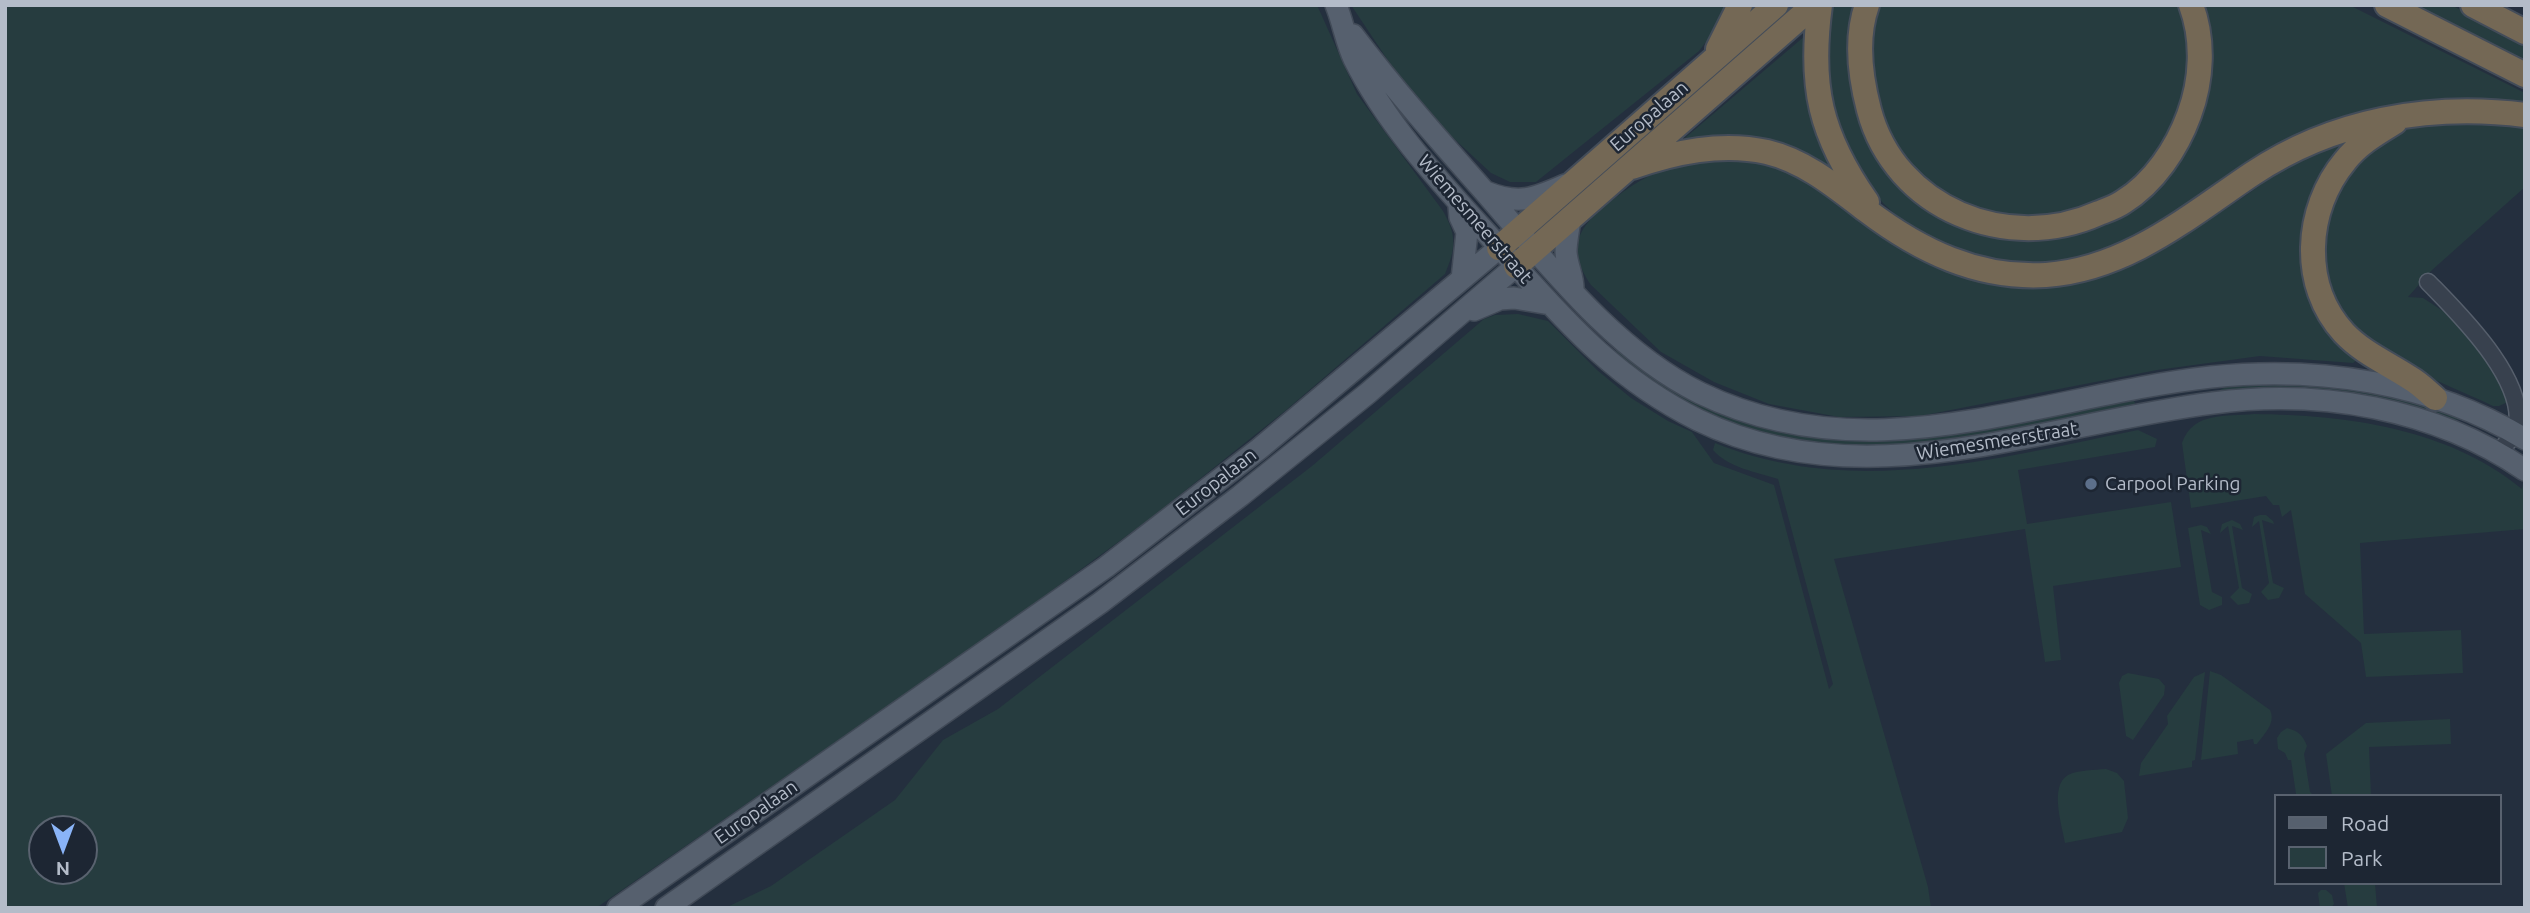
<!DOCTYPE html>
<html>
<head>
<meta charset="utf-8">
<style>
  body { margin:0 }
  #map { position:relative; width:2530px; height:913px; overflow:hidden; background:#242f3e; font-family:Ubuntu,sans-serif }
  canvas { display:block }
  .frame { position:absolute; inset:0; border:7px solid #b4bcc9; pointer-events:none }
  .legend { position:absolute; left:2274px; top:794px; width:228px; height:91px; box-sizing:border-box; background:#1d2633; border:2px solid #59626f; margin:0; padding:9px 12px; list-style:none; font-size:21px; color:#b4bcc9 }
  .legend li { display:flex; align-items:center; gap:14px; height:35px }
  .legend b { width:35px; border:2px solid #59626f }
  .north { position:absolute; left:28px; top:815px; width:70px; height:70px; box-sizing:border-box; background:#1d2633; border:2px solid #59626f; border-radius:50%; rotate:180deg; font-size:19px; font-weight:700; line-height:28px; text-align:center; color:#b4bcc9 }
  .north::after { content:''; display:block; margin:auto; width:24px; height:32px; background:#8ab4f8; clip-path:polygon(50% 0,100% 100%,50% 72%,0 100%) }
</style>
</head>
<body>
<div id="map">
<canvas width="2530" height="913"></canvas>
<div class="frame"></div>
<ul class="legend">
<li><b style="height:9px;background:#56606e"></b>Road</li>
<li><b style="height:19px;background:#263c3f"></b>Park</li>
</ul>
<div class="north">N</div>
</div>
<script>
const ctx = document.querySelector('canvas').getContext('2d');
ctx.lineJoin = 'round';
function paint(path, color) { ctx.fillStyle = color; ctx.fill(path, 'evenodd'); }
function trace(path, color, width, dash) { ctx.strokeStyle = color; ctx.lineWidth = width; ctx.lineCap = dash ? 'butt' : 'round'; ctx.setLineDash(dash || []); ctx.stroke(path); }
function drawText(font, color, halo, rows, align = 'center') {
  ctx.font = font + ' Ubuntu,sans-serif'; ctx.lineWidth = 5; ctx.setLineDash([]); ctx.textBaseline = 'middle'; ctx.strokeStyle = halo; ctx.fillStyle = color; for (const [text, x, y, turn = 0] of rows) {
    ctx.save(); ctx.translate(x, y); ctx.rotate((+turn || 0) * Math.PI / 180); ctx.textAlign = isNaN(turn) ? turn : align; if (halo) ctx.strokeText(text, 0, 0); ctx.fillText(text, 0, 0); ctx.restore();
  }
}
const green = new Path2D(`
  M5 5H1317L1357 94 1443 211C1457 236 1456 248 1445 274L1285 411 1147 521 1013 619 596 908H5ZM42 829H84V871H42Z
  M1351 5H1731L1724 19 1699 51 1536 182H1510L1491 173 1449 134 1403 83Z
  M1837 5H1861L1851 50 1910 192 2064 235 2176 161 2201 5H2349L2525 93V108L2380 110 2168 224 2074 264 1986 263 1913 231 1883 203 1849 162 1826 105 1828 13Z
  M1880 5H2180C2186 21 2194 62 2191 78 2188 92 2181 105 2176 118 2171 130 2168 148 2160 157 2153 166 2121 194 2111 198 2102 203 2091 205 2081 208 2069 212 2057 218 2045 218 1929 226 1844 115 1880 5Z
  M2408 5H2451L2525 43V65Z
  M1806 35C1805 50 1802 65 1803 79 1806 115 1822 147 1838 178L1771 141 1719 136 1679 143Z
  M2457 121 2525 126V187L2431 271 2408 297 2423 298 2457 320 2501 369 2508 402 2499 406H2493C2456 388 2395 366 2366 338 2352 325 2339 308 2332 290 2309 229 2344 154 2404 130 2420 124 2440 123 2457 121Z
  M2357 137 2307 239 2354 353 2357 360 2353 363 2260 356 2157 370 1920 416 1839 417 1769 404 1714 382 1661 352 1591 285C1573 259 1571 238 1594 216 1641 172 1688 151 1752 160 1762 162 1775 161 1783 166 1799 173 1813 186 1827 195 1901 246 1960 299 2056 286 2128 277 2186 235 2245 196 2259 186 2274 175 2289 167 2311 155 2334 146 2357 137Z
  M1518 314 1548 321 1597 370 1631 398 1668 421 1692 432 1714 463 1774 485 1829 689 1833 684 1778 479C1756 472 1729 468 1713 450L1715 443C1854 499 1997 458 2138 430L2157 439 2155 447 2018 470 2027 524 2171 502 2181 567 2053 586 2061 660 2045 662 2025 529 1834 559 1928 887 1931 908H725L771 886 895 800 943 740 998 709 1312 466 1484 319 1495 315Z
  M1619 347 1814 435 2133 399 2135 403 2132 408 1921 446 1821 445 1750 430 1704 413 1676 399 1613 356Z
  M2319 382 2431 405 2488 430 2462 420 2190 397V395L2218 391 2233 383Z
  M2254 414C2346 415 2448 428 2522 489L2523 483 2525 485V529L2360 543 2364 634 2461 630 2463 673 2366 677 2361 643 2305 594 2291 510 2282 517 2279 505H2273L2266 496 2191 508 2182 443C2193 411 2226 417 2254 414Z
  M2260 515H2266L2273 521 2274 524 2262 520 2273 583 2284 588 2279 598 2268 600 2261 592 2269 583 2259 521 2252 527 2254 517Z
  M2232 520 2240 524 2243 530 2232 526 2242 588 2252 594 2249 603 2238 605 2230 597 2239 588 2228 526 2220 533 2222 524Z
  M2201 525 2207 527 2211 534 2201 530 2212 592 2222 597V605L2209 610 2200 605 2188 528Z
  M2210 671 2221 675 2270 710C2276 723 2265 733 2257 744H2254L2253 739 2237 742 2238 754 2201 760Z
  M2205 672 2195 760 2192 761V767L2139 776 2141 763 2168 724 2167 716 2194 677Z
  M2128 673 2159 679 2165 686 2164 695 2133 740 2126 736 2119 683 2122 676Z
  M2450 719 2451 744 2369 747 2371 796H2332L2326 754 2366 723Z
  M2287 728C2298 731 2303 735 2307 746L2304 754 2310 792 2314 796H2293L2296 794 2291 760H2288L2285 753 2278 749 2277 738 2281 732Z
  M2106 769 2117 773 2124 781 2128 818 2122 832 2065 843C2062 825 2049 786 2068 775 2078 770 2095 770 2106 769Z
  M2344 883H2375L2377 908H2348Z
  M2321 890H2326L2332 895 2334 904 2331 908H2320L2318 893Z`);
const minor = new Path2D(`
  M2428 282C2458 313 2530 382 2516 432 2512 439 2504 445 2498 452`);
const major = new Path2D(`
  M1336 5C1343 22 1346 42 1354 59 1393 137 1458 200 1515 265 1572 329 1620 381 1698 420 1864 501 2043 424 2213 403 2321 389 2434 408 2525 470
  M1353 35C1394 89 1439 140 1484 191 1546 262 1614 351 1700 393 1871 476 2038 396 2211 377 2320 366 2430 382 2525 439
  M1486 192C1518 205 1534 199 1565 185
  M1459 206 1460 217 1467 232 1462 279
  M1570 218C1569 229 1566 241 1566 252 1567 267 1574 277 1573 291
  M1474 310 1500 299 1514 298 1550 304
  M618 908 1106 567 1259 449 1499 248
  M666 908 1100 603 1240 496 1368 393 1516 266`);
const highway = new Path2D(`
  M1820 5C1809 86 1820 135 1867 202
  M1867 5C1855 39 1860 76 1869 110 1895 209 2008 254 2099 213 2107 210 2116 207 2123 202 2154 183 2177 148 2189 115 2202 80 2204 40 2191 5
  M2387 5 2525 75
  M2473 5 2525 32
  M1718 49 1740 5
  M2395 122C2377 133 2358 144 2345 161 2305 209 2300 285 2344 333 2363 353 2387 363 2410 378 2419 383 2427 391 2435 398
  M1632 167C1675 152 1721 142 1767 152 1805 161 1836 187 1866 210 1920 251 1978 279 2046 275 2127 269 2188 217 2252 174 2333 120 2429 103 2525 115
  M1499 248 1776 5
  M1516 266 1814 5`);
const markers = [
  [2091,484,7,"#5c6f8a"]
];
const streetNames = [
  ["Europalaan",1649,116,-41],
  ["Wiemesmeerstraat",1475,219,49],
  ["Wiemesmeerstraat",1997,441,-9],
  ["Europalaan",1216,482,-38],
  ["Europalaan",756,812,-35]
];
const poiNames = [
  ["Carpool Parking",2105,484]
];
paint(green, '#263c3f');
trace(minor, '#565f6c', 19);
trace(major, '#414a57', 24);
trace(highway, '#434c59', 28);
trace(minor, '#38414e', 16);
trace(major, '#56606e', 21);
trace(highway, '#746855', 24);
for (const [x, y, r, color] of markers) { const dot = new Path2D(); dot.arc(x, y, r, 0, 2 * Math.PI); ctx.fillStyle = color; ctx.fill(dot); trace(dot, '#1d2633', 2.5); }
drawText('19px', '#b4bcc9', '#1d2633', streetNames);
drawText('19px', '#b4bcc9', '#1d2633', poiNames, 'left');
</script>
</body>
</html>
